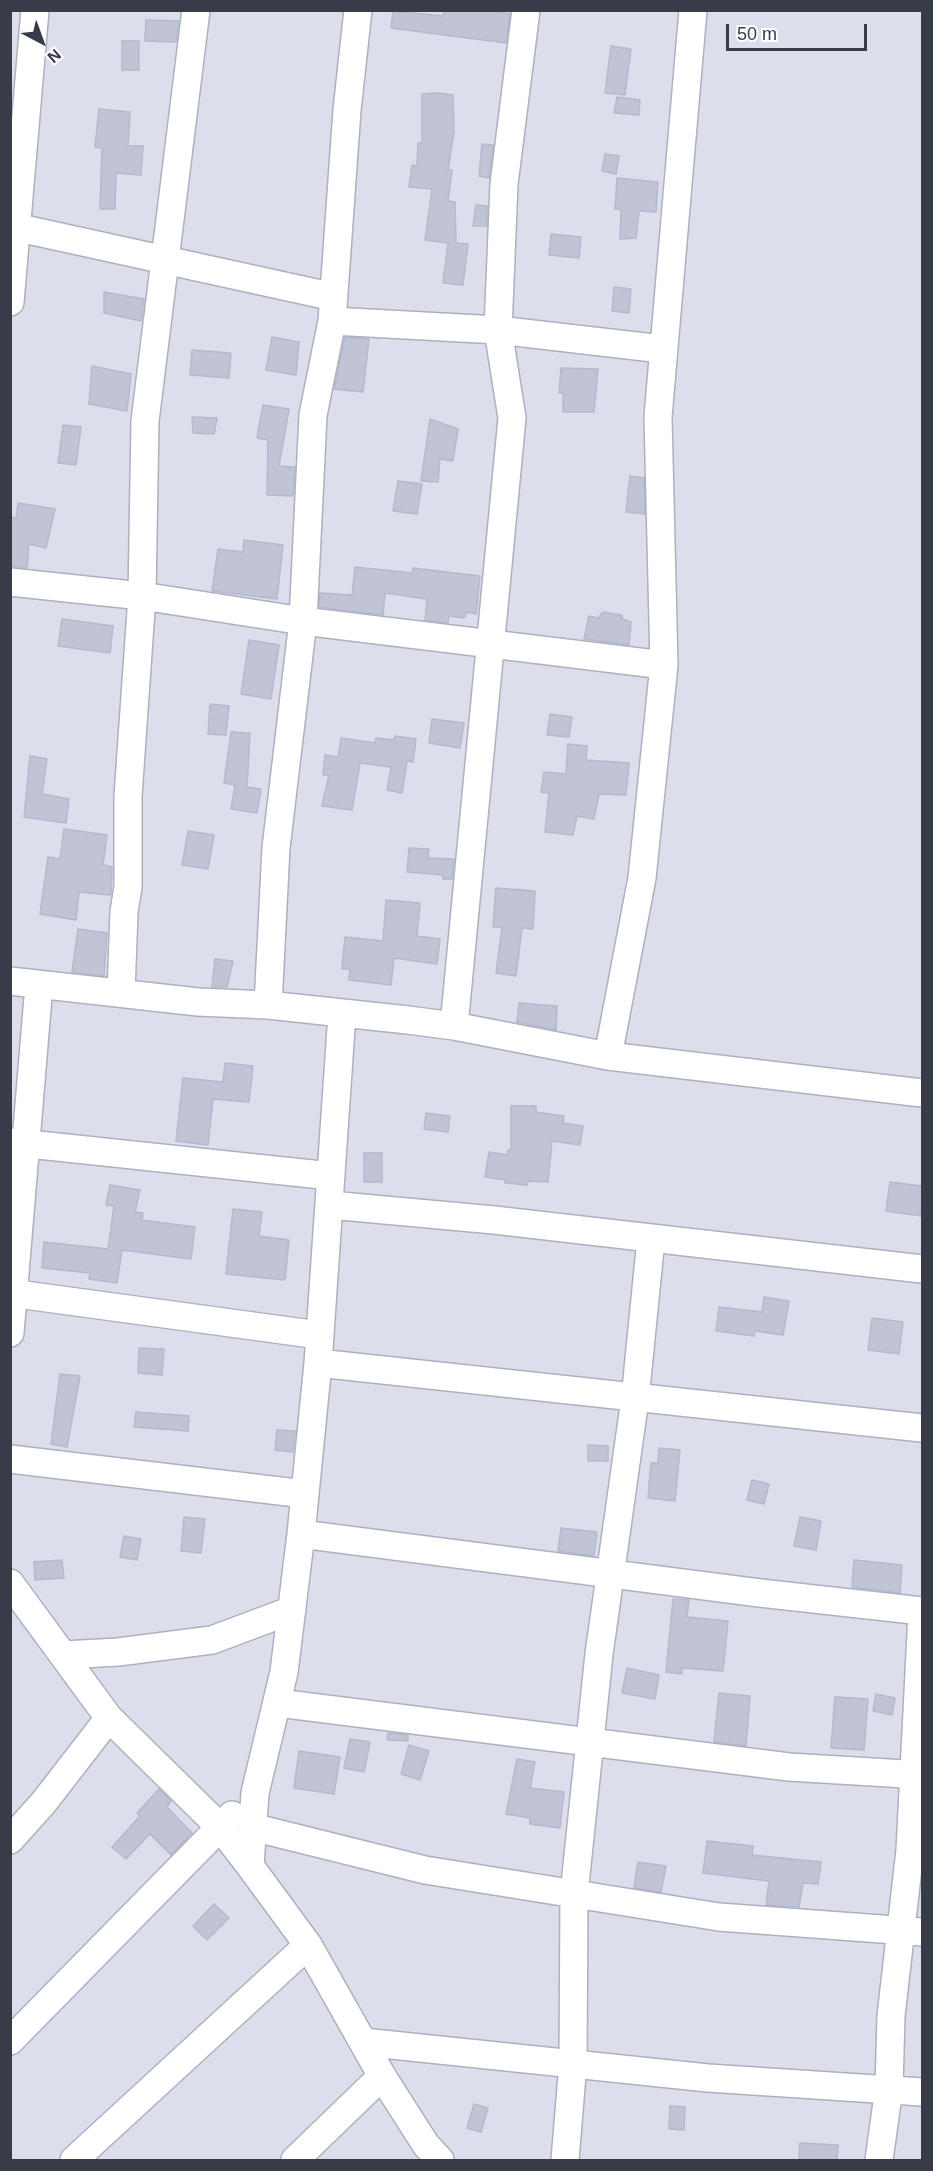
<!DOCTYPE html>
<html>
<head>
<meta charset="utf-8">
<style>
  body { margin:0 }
  #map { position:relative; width:933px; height:2171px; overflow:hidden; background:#eaebf4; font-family:Arial,sans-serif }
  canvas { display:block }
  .frame { position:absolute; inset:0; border:12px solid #383c48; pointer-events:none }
  .north { position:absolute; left:12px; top:12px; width:60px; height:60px; -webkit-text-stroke:4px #fff; paint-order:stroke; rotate:139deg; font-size:16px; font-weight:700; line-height:24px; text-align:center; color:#383c48 }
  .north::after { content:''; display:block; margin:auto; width:21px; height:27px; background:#383c48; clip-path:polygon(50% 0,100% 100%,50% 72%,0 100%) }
  .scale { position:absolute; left:726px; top:24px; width:141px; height:27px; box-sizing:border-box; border:3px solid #383c48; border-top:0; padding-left:8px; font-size:18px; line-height:21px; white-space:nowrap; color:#383c48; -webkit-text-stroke:4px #fff; paint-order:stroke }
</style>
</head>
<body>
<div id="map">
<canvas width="933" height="2171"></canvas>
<div class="frame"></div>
<div class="north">N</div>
<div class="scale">50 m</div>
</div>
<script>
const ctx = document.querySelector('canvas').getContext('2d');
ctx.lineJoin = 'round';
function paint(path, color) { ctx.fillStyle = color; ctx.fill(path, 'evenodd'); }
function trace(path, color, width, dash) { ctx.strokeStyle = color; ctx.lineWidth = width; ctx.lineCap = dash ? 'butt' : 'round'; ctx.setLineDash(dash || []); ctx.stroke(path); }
const residential = new Path2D(`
  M11 11H922V2160H11Z`);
const building = new Path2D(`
  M444 10H484L510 14 506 43 391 28 393 11 443 16Z
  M146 20 179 21 176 42 145 41Z
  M122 41H139V70H122Z
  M611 46 631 49 625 95 605 93Z
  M438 93 453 95 454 132 448 170H452L448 201 455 202 456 243 468 244 463 285 443 283 448 243 425 240 432 189 409 187 412 165 417 166 418 143H422V94Z
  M617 97 640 100 639 115 614 113Z
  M99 109 130 112 128 146H143L141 175 116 173 115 209H100L102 148 95 147Z
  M482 144 493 145 489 178 479 176Z
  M605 154 619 156 616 174 602 171Z
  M617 178 658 182 656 212 639 211 636 238 620 239 621 210 615 209Z
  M476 205 487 206V226H473Z
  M551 234 581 237 579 258 549 255Z
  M614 287 631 289 629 313 612 311Z
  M104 292 144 299 141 321 104 313Z
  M272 337 299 342 296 375 266 370Z
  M345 337 369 339 363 392 334 389Z
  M192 350 231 353 229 378 190 375Z
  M92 366 131 374 127 411 89 404Z
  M561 368 598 369 594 412H563V393H559Z
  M263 405 289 409 279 466 295 467 293 496 267 495 268 440 257 438Z
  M192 417 217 418 214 434 193 433Z
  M430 419 458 429 453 461 440 459 438 482 421 481Z
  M63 425 81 427 76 465 58 463Z
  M630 476 644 478 645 514 626 512Z
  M398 481 422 484 417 514 393 511Z
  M18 503 55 509 46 548 29 544 27 568 10 566V517L16 518Z
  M244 540 283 545 277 599 212 591 218 549 243 552Z
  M355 567 412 573 413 568 480 576 476 614 467 612 464 618 449 616 448 623 425 620 427 599 385 593 383 615 319 607 320 593 352 595Z
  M603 612 622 615V619L631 622 629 645 584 639 589 616 598 618Z
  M62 619 113 626 110 653 58 646Z
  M249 640 279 645 271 699 241 694Z
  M210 704 229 706 226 735 208 734Z
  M550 714 572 717 569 737 547 735Z
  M432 719 464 723 460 748 429 743Z
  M231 732 250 733 247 787 261 789 257 813 231 809 235 785 224 783Z
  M395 736 416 739 413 762 407 761 402 793 387 790 391 767 360 763 352 810 322 806 329 775H323L325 755 338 757 341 738 375 743 376 738 394 740Z
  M568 744 587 746 586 760 629 763 626 795 599 794 594 819 577 816 573 835 545 832 549 793 541 792 544 772 566 774Z
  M30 756 47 759 42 794 69 799 66 823 24 817Z
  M64 829 107 835 103 865 112 867 111 895 79 892 76 920 40 914 48 857 60 859Z
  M188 831 214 835 208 869 182 865Z
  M409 848 429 849 428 858 454 859 452 879H443V875L407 872Z
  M496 888 535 891 533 929 522 928 516 976 496 973 502 927H493Z
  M386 900 420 903 417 936 440 939 437 964 394 958 391 985 349 980 350 969H342L345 937 383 941Z
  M78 929 107 933 104 976 72 972Z
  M215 959 233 961 227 987H212Z
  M519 1003 557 1006 556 1030 517 1022Z
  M225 1063 253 1066 249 1102 213 1099 208 1145 176 1141 183 1078 223 1082Z
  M511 1106H536V1112L564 1116 563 1123 583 1126 580 1145 552 1141 548 1182 528 1181 527 1185 505 1183 506 1180 485 1177 489 1152 508 1155V1150H511Z
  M426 1113 450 1116 448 1132 424 1129Z
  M364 1153H382V1182H364Z
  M890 1182 922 1186V1216L886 1211Z
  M110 1185 140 1190 135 1212 143 1213 142 1220 195 1227 191 1259 122 1250 117 1283 89 1279 90 1273 42 1268 44 1242 108 1249 114 1206 106 1205Z
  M233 1209 262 1212 259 1236 289 1240 285 1280 226 1274Z
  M764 1297 789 1301 783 1335 755 1331 754 1336 716 1331 719 1307 762 1312Z
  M872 1318 903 1322 899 1354 868 1350Z
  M139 1348 164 1349 162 1375 138 1373Z
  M60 1374 80 1376 67 1447 51 1444Z
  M136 1412 189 1416 188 1431 134 1427Z
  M277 1430 295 1431 293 1452 275 1450Z
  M588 1445 608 1446V1461H588Z
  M659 1448 680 1450 675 1501 648 1498 651 1463H658Z
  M752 1480 769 1484 764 1504 747 1500Z
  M184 1517 205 1519 201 1553 181 1551Z
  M800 1517 821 1521 816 1550 794 1546Z
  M561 1528 597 1532 594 1556 558 1551Z
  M124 1536 141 1539 137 1560 120 1557Z
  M62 1560 64 1578 35 1580 34 1562Z
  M854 1560 902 1565 900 1593 852 1587Z
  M673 1599 689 1600 687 1617 728 1621 723 1671 682 1668V1674L666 1672Z
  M627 1668 659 1675 655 1699 622 1693Z
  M719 1693 750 1696 746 1746 714 1742Z
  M876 1694 895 1698 892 1715 873 1711Z
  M835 1697 868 1699 864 1750 831 1748Z
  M388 1733 408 1735V1741L387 1740Z
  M350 1739 370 1742 364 1772 344 1768Z
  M409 1745 429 1751 420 1780 401 1774Z
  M299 1751 340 1757 334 1794 294 1788Z
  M517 1759 535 1762 530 1788 564 1792 560 1828 530 1824V1818L506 1814Z
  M159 1789 171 1801 167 1807 192 1833 171 1855 150 1834 126 1859 112 1847 140 1816 137 1813Z
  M707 1841 753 1846 752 1855 821 1862 818 1884 803 1883 799 1907 766 1905 769 1881 703 1873Z
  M638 1862 666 1866 661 1892 634 1888Z
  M214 1904 229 1918 207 1940 193 1926Z
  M474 2104 488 2108 481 2132 467 2128Z
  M670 2106 685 2107 684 2130 669 2129Z
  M800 2143 838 2145 837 2160H799Z`);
const minor = new Path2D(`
  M10 226 334 297
  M10 302 35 10
  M332 321 498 330 662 349
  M10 582 142 596 303 621 664 665
  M10 981 198 1002 268 1005 408 1020 454 1026 608 1056 922 1093
  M121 993 124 912 128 887V796L142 596 145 421 196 10
  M268 1005 276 848 303 621 313 415 332 321 347 110 358 10
  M454 1026 512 418 498 330 504 184 526 10
  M608 1056 642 878 664 665 658 417 693 10
  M10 1142 331 1176
  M330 1205 494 1220 922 1269
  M10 1293 319 1335
  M10 1333 39 985
  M318 1363 922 1428
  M10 1459 305 1494
  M301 1534 760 1593 922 1611
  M10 1583 109 1718 220 1827 250 1866 308 1945 382 2076 426 2145 440 2160
  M64 1655 118 1652 212 1640 292 1610
  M278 1703 789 1767 922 1775
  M252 1827 425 1870 719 1917 922 1932
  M10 1840 44 1802 109 1718
  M250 1866 255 1793 284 1672 301 1534 318 1363 342 1014
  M10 2041 232 1815
  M363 2042 708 2078 922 2092
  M74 2160 308 1945
  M295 2160 382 2076
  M565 2160 573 2063 574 1894 599 1654 635 1399 651 1239
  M879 2160 889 2088 891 2016 910 1850 922 1613`);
paint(residential, '#dcdeec');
paint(building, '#c0c4d5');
trace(building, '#b4b9d0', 1.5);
trace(minor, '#adb0bf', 30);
trace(minor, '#fff', 27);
</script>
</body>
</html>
